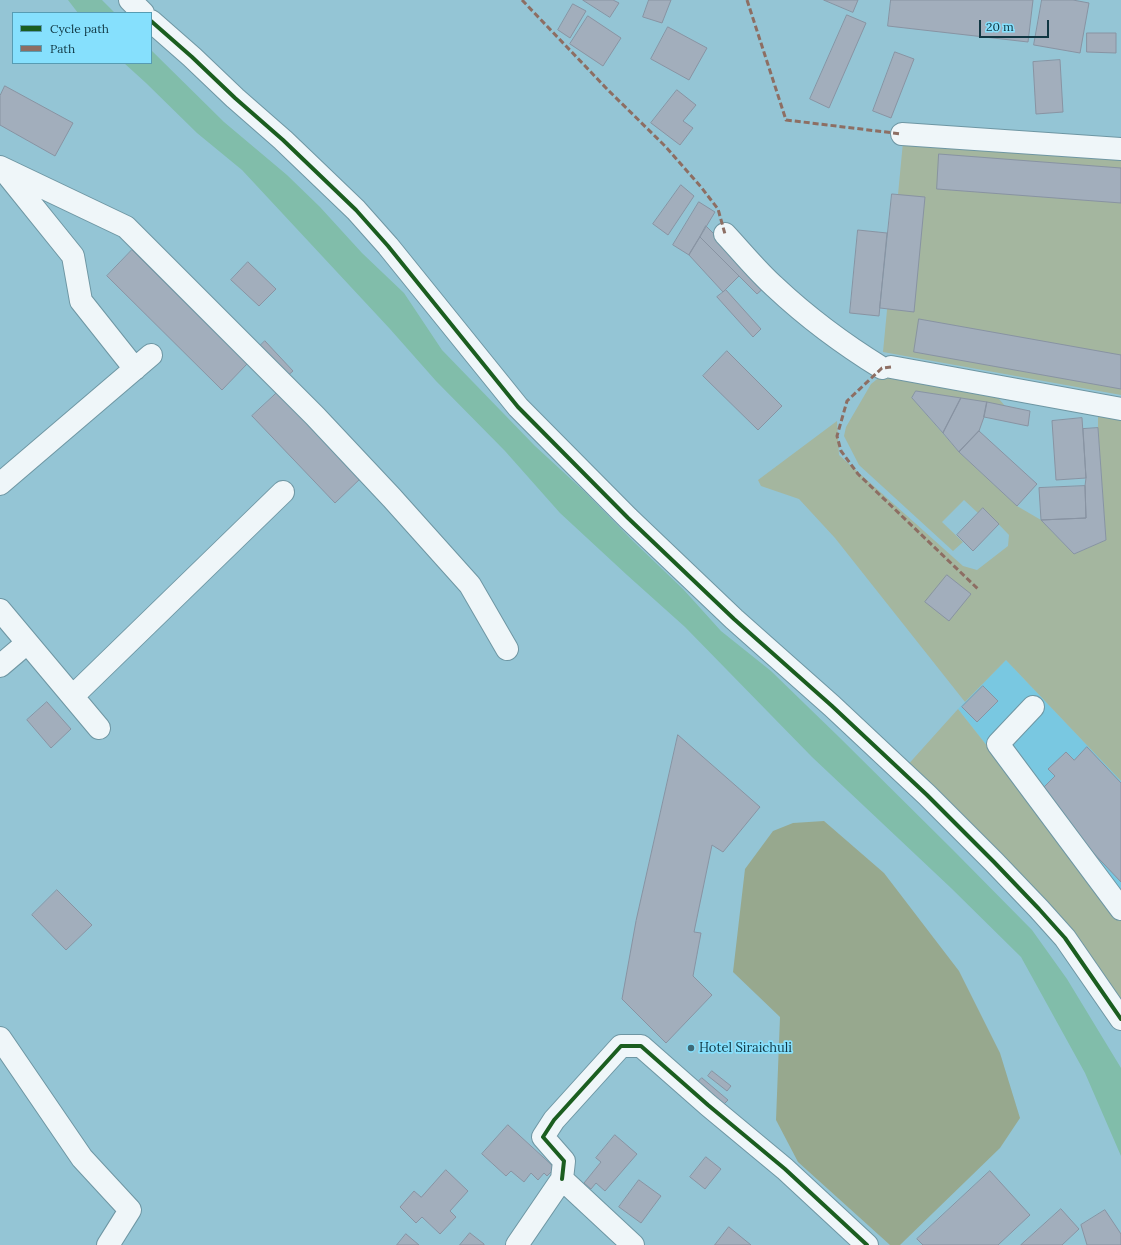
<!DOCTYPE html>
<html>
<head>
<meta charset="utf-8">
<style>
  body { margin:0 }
  #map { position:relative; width:1121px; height:1245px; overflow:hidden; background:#94c5d5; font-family:Lora,serif }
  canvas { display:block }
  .legend { position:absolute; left:12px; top:12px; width:140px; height:52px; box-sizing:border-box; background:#86e0fd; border:1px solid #579cb3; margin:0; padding:5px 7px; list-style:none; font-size:12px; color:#103743 }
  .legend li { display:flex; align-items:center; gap:8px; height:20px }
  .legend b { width:20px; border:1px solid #579cb3 }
  .scale { position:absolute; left:979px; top:20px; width:70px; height:18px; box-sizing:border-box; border:2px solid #103743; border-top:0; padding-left:5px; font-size:12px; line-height:14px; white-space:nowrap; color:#103743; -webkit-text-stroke:3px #86e0fd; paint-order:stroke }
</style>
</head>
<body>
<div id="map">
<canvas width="1121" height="1245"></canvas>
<ul class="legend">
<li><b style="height:5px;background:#1b5e20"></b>Cycle path</li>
<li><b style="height:5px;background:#8d6e63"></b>Path</li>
</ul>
<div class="scale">20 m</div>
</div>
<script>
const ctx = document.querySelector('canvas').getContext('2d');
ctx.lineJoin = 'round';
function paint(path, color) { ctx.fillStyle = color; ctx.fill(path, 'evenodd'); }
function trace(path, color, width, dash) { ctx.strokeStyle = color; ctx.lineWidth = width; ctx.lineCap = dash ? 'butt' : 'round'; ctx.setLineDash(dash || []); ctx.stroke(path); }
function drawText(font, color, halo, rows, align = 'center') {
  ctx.font = font + ' Lora,serif'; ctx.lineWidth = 3.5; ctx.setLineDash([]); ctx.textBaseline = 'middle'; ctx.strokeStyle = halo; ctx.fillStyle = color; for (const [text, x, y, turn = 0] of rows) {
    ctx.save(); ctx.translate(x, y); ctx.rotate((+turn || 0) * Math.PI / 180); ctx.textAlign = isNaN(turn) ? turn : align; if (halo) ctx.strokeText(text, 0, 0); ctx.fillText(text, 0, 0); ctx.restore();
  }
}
const built = new Path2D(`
  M1006 660 1121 781V916L958 709Z`);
const green = new Path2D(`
  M903 142 1121 159V395L883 352Z
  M881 376 994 393 1005 406 916 391 912 398 959 452 1017 506 1041 520 1074 554 1106 540 1098 428V412L1121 416V781L1006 660 965 702 835 538 799 499 761 486 758 480 837 421 839 455 963 566 977 570 1008 546 1009 535 983 508 978 513 964 500 942 522 963 542 953 551 859 465 844 436 846 427 871 384Z
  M958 709 1121 916V1008L905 768Z`);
const forest = new Path2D(`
  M824 821 884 873 959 971 1000 1053 1020 1118 1000 1148 900 1245H890L798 1162 776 1120 780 1017 733 972 745 869 773 831 793 823Z`);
const water = new Path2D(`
  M68 0H102L115 13H78Z
  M151 50 224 122 287 175 320 207 362 253 404 293 442 350 535 446 585 492 633 541 683 589 721 631 771 671 839 737 952 849 1032 930 1067 979 1121 1068V1156L1085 1073 1021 957 951 888 812 757 685 627 627 575 560 513 505 451 436 381 390 329 242 170 197 133 146 83 124 63H151Z`);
const building = new Path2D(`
  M583 0H613L619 3 610 17Z
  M649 0H671L662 23 643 17Z
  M824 0H858L853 12Z
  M891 0H1033L1028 42 888 26Z
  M1042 0H1073L1089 3 1080 53 1034 45Z
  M573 4 586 11 570 38 558 30Z
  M847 15 866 23 829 108 810 99Z
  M588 16 621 38 603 66 570 44Z
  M668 27 707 48 689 80 651 59Z
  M1087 33H1116V53L1087 52Z
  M895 52 914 59 891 118 873 111Z
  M1060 60 1063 112 1036 114 1033 62Z
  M5 86 73 123 55 156 0 125V96Z
  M677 90 696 105 683 121 693 128 680 145 651 123Z
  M939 154 1121 168V203L937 189Z
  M681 185 694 196 668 235 653 224Z
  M892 194 925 197 914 312 880 308Z
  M699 202 715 212 689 255 673 245Z
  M706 226 766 286 757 294 700 237Z
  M858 230 887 233 879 316 850 313Z
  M700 237 739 276 723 292 689 255Z
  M132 250 247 364 222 390 107 276Z
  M248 262 276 289 259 306 231 280Z
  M726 290 761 329 753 337 717 297Z
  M919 319 1121 355V389L914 352Z
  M265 341 293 371 286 377 258 348Z
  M727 351 782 406 758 430 703 376Z
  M280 390 362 477 335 503 252 416Z
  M916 391 961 398 943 433 912 398Z
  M961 398 987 402 984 417 979 431 959 452 943 433Z
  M987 402 1030 411 1028 426 984 417Z
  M1082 418 1086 478 1056 480 1052 421Z
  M1098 428 1106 540 1074 554 1041 520 1086 518 1085 486 1086 478 1083 429Z
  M979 431 1037 484 1017 506 959 452Z
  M1085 486 1086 518 1041 520 1039 488Z
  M983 508 999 524 973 551 957 535Z
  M947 575 971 594 949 621 925 602Z
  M983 686 998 701 977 722 962 707Z
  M47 702 71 729 51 748 27 720Z
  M678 735 760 807 723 852 712 845 694 932 701 933 693 976 712 995 666 1043 622 999 636 921Z
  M1087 747 1121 783V882L1065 823 1040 791 1055 776 1048 769 1066 752 1074 760Z
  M57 890 92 925 66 950 32 915Z
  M712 1071 731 1086 727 1091 708 1076Z
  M702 1078 728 1100 723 1105 698 1082Z
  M508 1125 555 1168 547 1176 544 1173 538 1180 531 1173 524 1182 511 1171 506 1176 482 1154Z
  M615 1135 637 1154 605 1191 596 1183 591 1189 584 1183 601 1162 596 1158Z
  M706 1157 721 1169 705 1189 690 1177Z
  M446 1170 468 1191 450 1211 456 1217 440 1234 422 1217 416 1223 400 1207 414 1191 421 1197Z
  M990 1171 1030 1215 998 1245H923L917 1239Z
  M639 1180 661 1196 641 1223 619 1207Z
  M1061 1209 1079 1229 1062 1245H1021Z
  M1105 1210 1121 1234V1245H1087L1081 1225Z
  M729 1227 751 1245H715Z
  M470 1233 484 1244V1245H460Z
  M406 1234 419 1245H397Z`);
const minor = new Path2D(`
  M130 0 143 13
  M151 21 192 57 235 98 283 140 356 210 388 246 518 407 628 518 734 619 832 706 927 795 994 862 1039 909 1065 938 1121 1019
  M902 134 1121 149
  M0 167 126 227 315 416 392 498 470 585 507 649
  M6 173 73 256 81 301 135 369
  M725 234C741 251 757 271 775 287 808 318 843 344 882 368
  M891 367 1121 409
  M0 484 151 355
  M0 610 99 728
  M0 666 27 643
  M73 696 283 492
  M1033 707 998 744 1121 909
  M0 1038 82 1158 130 1210 108 1245
  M562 1179 564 1161 543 1137 554 1120 621 1046H641L708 1105 785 1169 867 1245
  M517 1245 562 1179 633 1245`);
const quiet = new Path2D(`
  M522 0 608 90 666 147 701 187 718 209 725 234
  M747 0 786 120 902 134
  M891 367 882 368 847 401 837 436 841 451 858 474 978 589`);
const cycleway = new Path2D(`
  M151 21 192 57 235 98 283 140 356 210 388 246 518 407 628 518 734 619 832 706 927 795 994 862 1039 909 1065 938 1121 1019
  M562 1179 564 1161 543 1137 554 1120 621 1046H641L708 1105 785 1169 867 1245`);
const markers = [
  [691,1048,4,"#3e6976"]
];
const poiNames = [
  ["Hotel Siraichuli",699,1048]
];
paint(built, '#79c8e1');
paint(green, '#a4b69f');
paint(forest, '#97a88e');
paint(water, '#81bdaa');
paint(building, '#a2aebc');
trace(building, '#8893a2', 1);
trace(minor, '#6e96a3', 24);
trace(minor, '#eff6f9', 22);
trace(quiet, '#8d6e63', 3, [6, 3]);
trace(cycleway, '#1b5e20', 4);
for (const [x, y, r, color] of markers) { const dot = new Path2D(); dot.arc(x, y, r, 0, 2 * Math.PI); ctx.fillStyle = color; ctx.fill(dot); trace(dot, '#86e0fd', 1.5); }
drawText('13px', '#103743', '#86e0fd', poiNames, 'left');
</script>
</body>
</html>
